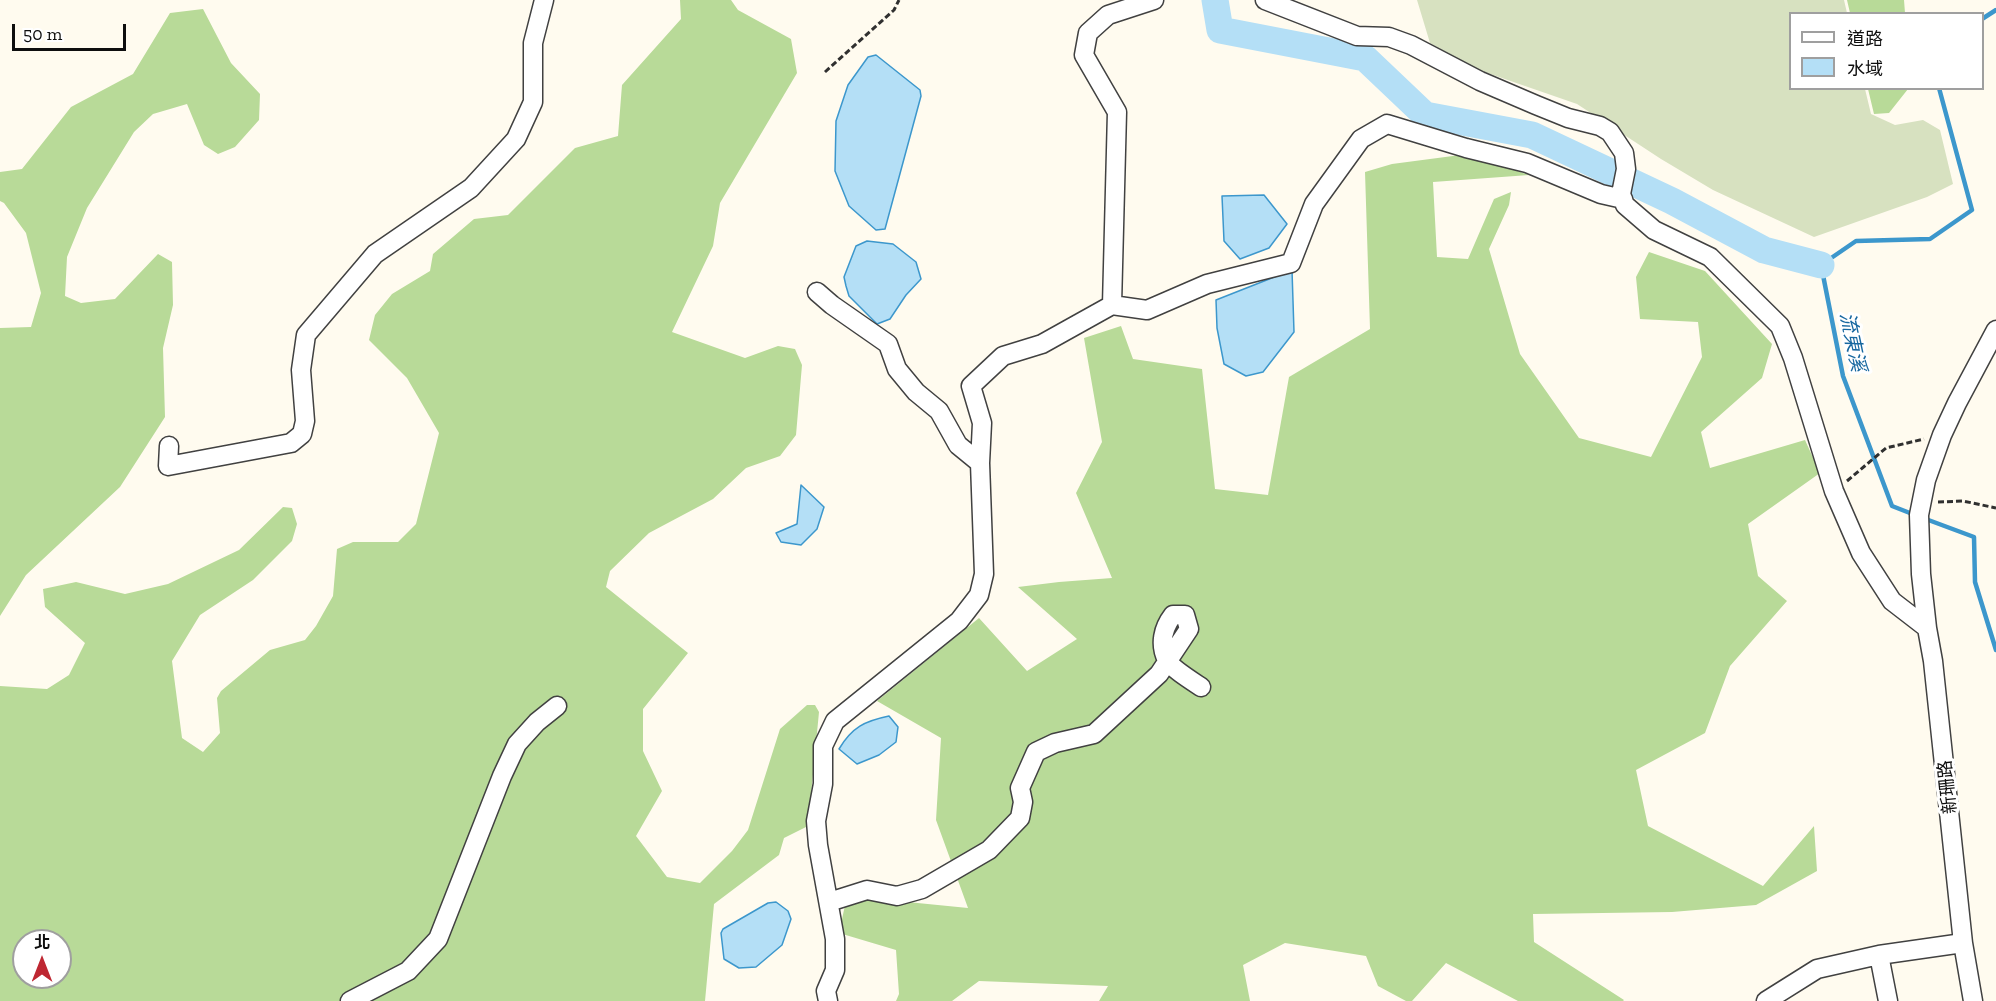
<!DOCTYPE html>
<html>
<head>
<meta charset="utf-8">
<style>
  body { margin:0 }
  #map { position:relative; width:1996px; height:1001px; overflow:hidden; background:#fffbef; font-family:"Zilla Slab","Noto Sans TC",serif }
  canvas { display:block }
  .legend { position:absolute; left:1789px; top:12px; width:195px; height:78px; box-sizing:border-box; background:#fff; border:2px solid #9f9f9f; margin:0; padding:8px 10px; list-style:none; font-size:18px; color:#0e0e0e }
  .legend li { display:flex; align-items:center; gap:12px; height:30px }
  .legend b { width:30px; border:2px solid #9f9f9f }
  .north { position:absolute; left:12px; top:929px; width:60px; height:60px; box-sizing:border-box; background:#fff; border:2px solid #9f9f9f; border-radius:50%; rotate:0deg; font-size:16px; font-weight:700; line-height:24px; text-align:center; color:#0e0e0e }
  .north::after { content:''; display:block; margin:auto; width:21px; height:27px; background:#be2732; clip-path:polygon(50% 0,100% 100%,50% 72%,0 100%) }
  .scale { position:absolute; left:12px; top:24px; width:114px; height:27px; box-sizing:border-box; border:3px solid #0e0e0e; border-top:0; padding-left:8px; font-size:18px; line-height:21px; white-space:nowrap; color:#0e0e0e; -webkit-text-stroke:4px #fff; paint-order:stroke }
</style>
</head>
<body>
<div id="map">
<canvas width="1996" height="1001"></canvas>
<ul class="legend">
<li><b style="height:8px;background:#fff"></b>道路</li>
<li><b style="height:16px;background:#b4dff6"></b>水域</li>
</ul>
<div class="north">北</div>
<div class="scale">50 m</div>
</div>
<script>
const ctx = document.querySelector('canvas').getContext('2d');
ctx.lineJoin = 'round';
function paint(path, color) { ctx.fillStyle = color; ctx.fill(path, 'evenodd'); }
function trace(path, color, width, dash) { ctx.strokeStyle = color; ctx.lineWidth = width; ctx.lineCap = dash ? 'butt' : 'round'; ctx.setLineDash(dash || []); ctx.stroke(path); }
function drawText(font, color, halo, rows, align = 'center') {
  ctx.font = font + ' "Zilla Slab","Noto Sans TC",serif'; ctx.lineWidth = 6; ctx.setLineDash([]); ctx.textBaseline = 'middle'; ctx.strokeStyle = halo; ctx.fillStyle = color; for (const [text, x, y, turn = 0] of rows) {
    ctx.save(); ctx.translate(x, y); ctx.rotate((+turn || 0) * Math.PI / 180); ctx.textAlign = isNaN(turn) ? turn : align; if (halo) ctx.strokeText(text, 0, 0); ctx.fillText(text, 0, 0); ctx.restore();
  }
}
const forest = new Path2D(`
  M680 0H731L738 10 791 39 797 73 720 203 713 246 672 332 745 358 778 346 795 349 802 365 796 435 780 456 746 468 713 499 649 533 610 571 606 587 688 653 643 709V751L662 791 636 836 667 877 700 883 732 851 748 830 780 729 807 705H815L819 712 808 826 784 838 779 855 714 904 705 1001H0V686L47 689 69 675 85 643 45 607 43 589 76 582 125 594 168 584 239 550 283 507 292 508 297 524 292 541 253 580 200 615 172 661 182 738 203 752 220 733 217 698 221 691 270 650 305 640 316 626 333 596 337 549 353 542H398L416 524 439 433 407 378 369 340 375 315 392 294 430 271 433 254 474 219 508 215 575 148 618 136 622 85 681 19ZM24 941H60V977H24Z
  M1847 0H1904L1905 13H1850Z
  M203 9 231 63 260 94 259 120 235 147 218 154 204 145 187 104 153 114 134 132 87 208 67 257 65 296 81 303 115 299 158 254 172 262 173 305 163 348 165 417 120 487 26 575 0 616V328L31 327 41 293 26 233 4 203 0 201V172L22 169 71 107 133 74 170 13Z
  M1868 89V88L1908 89 1889 113 1874 114Z
  M1468 154 1529 175 1433 182 1437 257 1468 259 1494 199 1511 192 1509 205 1489 249 1520 354 1579 438 1651 457 1702 357 1698 322 1640 319 1636 277 1649 252 1705 271 1772 344 1762 378 1701 432 1710 468 1805 440 1820 473 1748 524 1758 576 1787 601 1730 666 1705 733 1636 770 1648 826 1763 886 1814 826 1817 871 1756 905 1672 912 1533 914 1534 942 1624 1000 1623 1001H1518L1446 963 1412 1001H1406L1378 986 1366 956 1285 943 1243 965 1250 1001H1099L1108 986 979 981 952 1001H896L899 994 896 950 839 933 847 896 968 908 936 820 941 738 877 701 979 618 1027 671 1077 639 1018 587 1059 582 1112 578 1076 493 1102 442 1084 338 1121 326 1133 359 1202 369 1215 489 1268 495 1289 377 1370 329 1365 172 1392 164Z`);
const cemetery = new Path2D(`
  M1417 0H1844L1847 13 1790 14V88L1865 89 1871 114 1895 125 1923 120 1940 130 1953 184 1927 197 1814 237 1713 190 1661 159 1577 104 1476 69 1430 43Z`);
const water = new Path2D(`
  M876 55 920 90 921 96 885 229 876 230 849 206 835 171 836 121 848 85 868 57Z
  M1264 195 1287 224 1269 248 1240 259 1224 241 1222 196Z
  M867 241 893 244 916 262 921 279 906 295 890 319 877 324 849 296 846 286 844 277 856 246Z
  M1292 270 1294 332 1263 372 1246 376 1224 364 1217 328 1216 300Z
  M801 485 824 507 817 529 801 545 781 542 776 533 797 524Z
  M889 716 898 727 896 742 879 755 857 764 839 749C852 727 865 721 889 716Z
  M776 902 788 911 791 919 782 945 756 967 739 968 724 959 721 933 723 929 768 903Z`);
const stream = new Path2D(`
  M1982 19 1996 10
  M1915 515 1892 506 1843 376 1821 265 1856 241 1930 239 1972 210 1939 88
  M1923 518 1974 537 1975 582 1996 650`);
const river = new Path2D(`
  M1215 0 1220 30 1365 58 1425 115 1532 135 1672 201 1764 250 1821 265`);
const path = new Path2D(`
  M825 72 894 10 899 0
  M1847 481 1886 448 1924 439
  M1938 502 1963 501 1996 508`);
const minor = new Path2D(`
  M1265 0 1357 36 1389 37 1411 45 1480 81 1536 105 1568 118 1600 126 1610 132 1624 153 1626 169 1621 194 1625 205 1654 230 1710 257 1780 326 1793 358 1834 491 1861 553 1892 601 1927 628
  M817 292 832 305 888 344 897 369 916 392 939 411 958 445 980 463
  M1112 305 1117 112 1084 55 1088 33 1108 15 1154 0
  M169 446 168 466 291 443 302 434 305 421 301 370 306 335 375 254 471 188 516 139 533 102V43L544 0
  M829 902 867 890 897 896 922 889 989 850 1020 818 1023 802 1020 788 1036 752 1055 743 1094 734 1159 674 1189 629 1185 615H1173C1163 628 1159 644 1167 660 1171 668 1192 681 1201 687
  M350 1001 408 971 438 939 502 776 517 744 537 722 557 706
  M828 1001 826 991 835 970V939L818 845 816 821 823 784V746L835 721 959 621 979 595 984 574 980 463 982 423 971 386 1003 356 1042 344 1112 305 1147 310 1207 284 1291 263 1314 204 1361 139 1387 124 1466 148 1527 163 1601 194 1623 199
  M1766 1001 1817 969 1879 955
  M1888 1001 1879 955 1963 943
  M1973 1001 1963 943 1933 661 1927 628 1921 574 1919 515 1926 480 1942 435 1957 403 1996 330`);
const streetNames = [
  ["新珊路",1948,787,-96]
];
const waterNames = [
  ["流東溪",1852,342,78]
];
paint(forest, '#b8da98');
paint(cemetery, '#d7e1c0');
paint(water, '#b4dff6');
trace(water, '#3c97cc', 1.5);
trace(stream, '#3c97cc', 4.5);
trace(river, '#b4dff6', 27);
trace(minor, '#414141', 21);
trace(path, '#303030', 3, [6, 3]);
trace(minor, '#fff', 18);
drawText('18px', '#0e0e0e', '#fff', streetNames);
drawText('italic 20px', '#1868a0', '#fff', waterNames);
</script>
</body>
</html>
